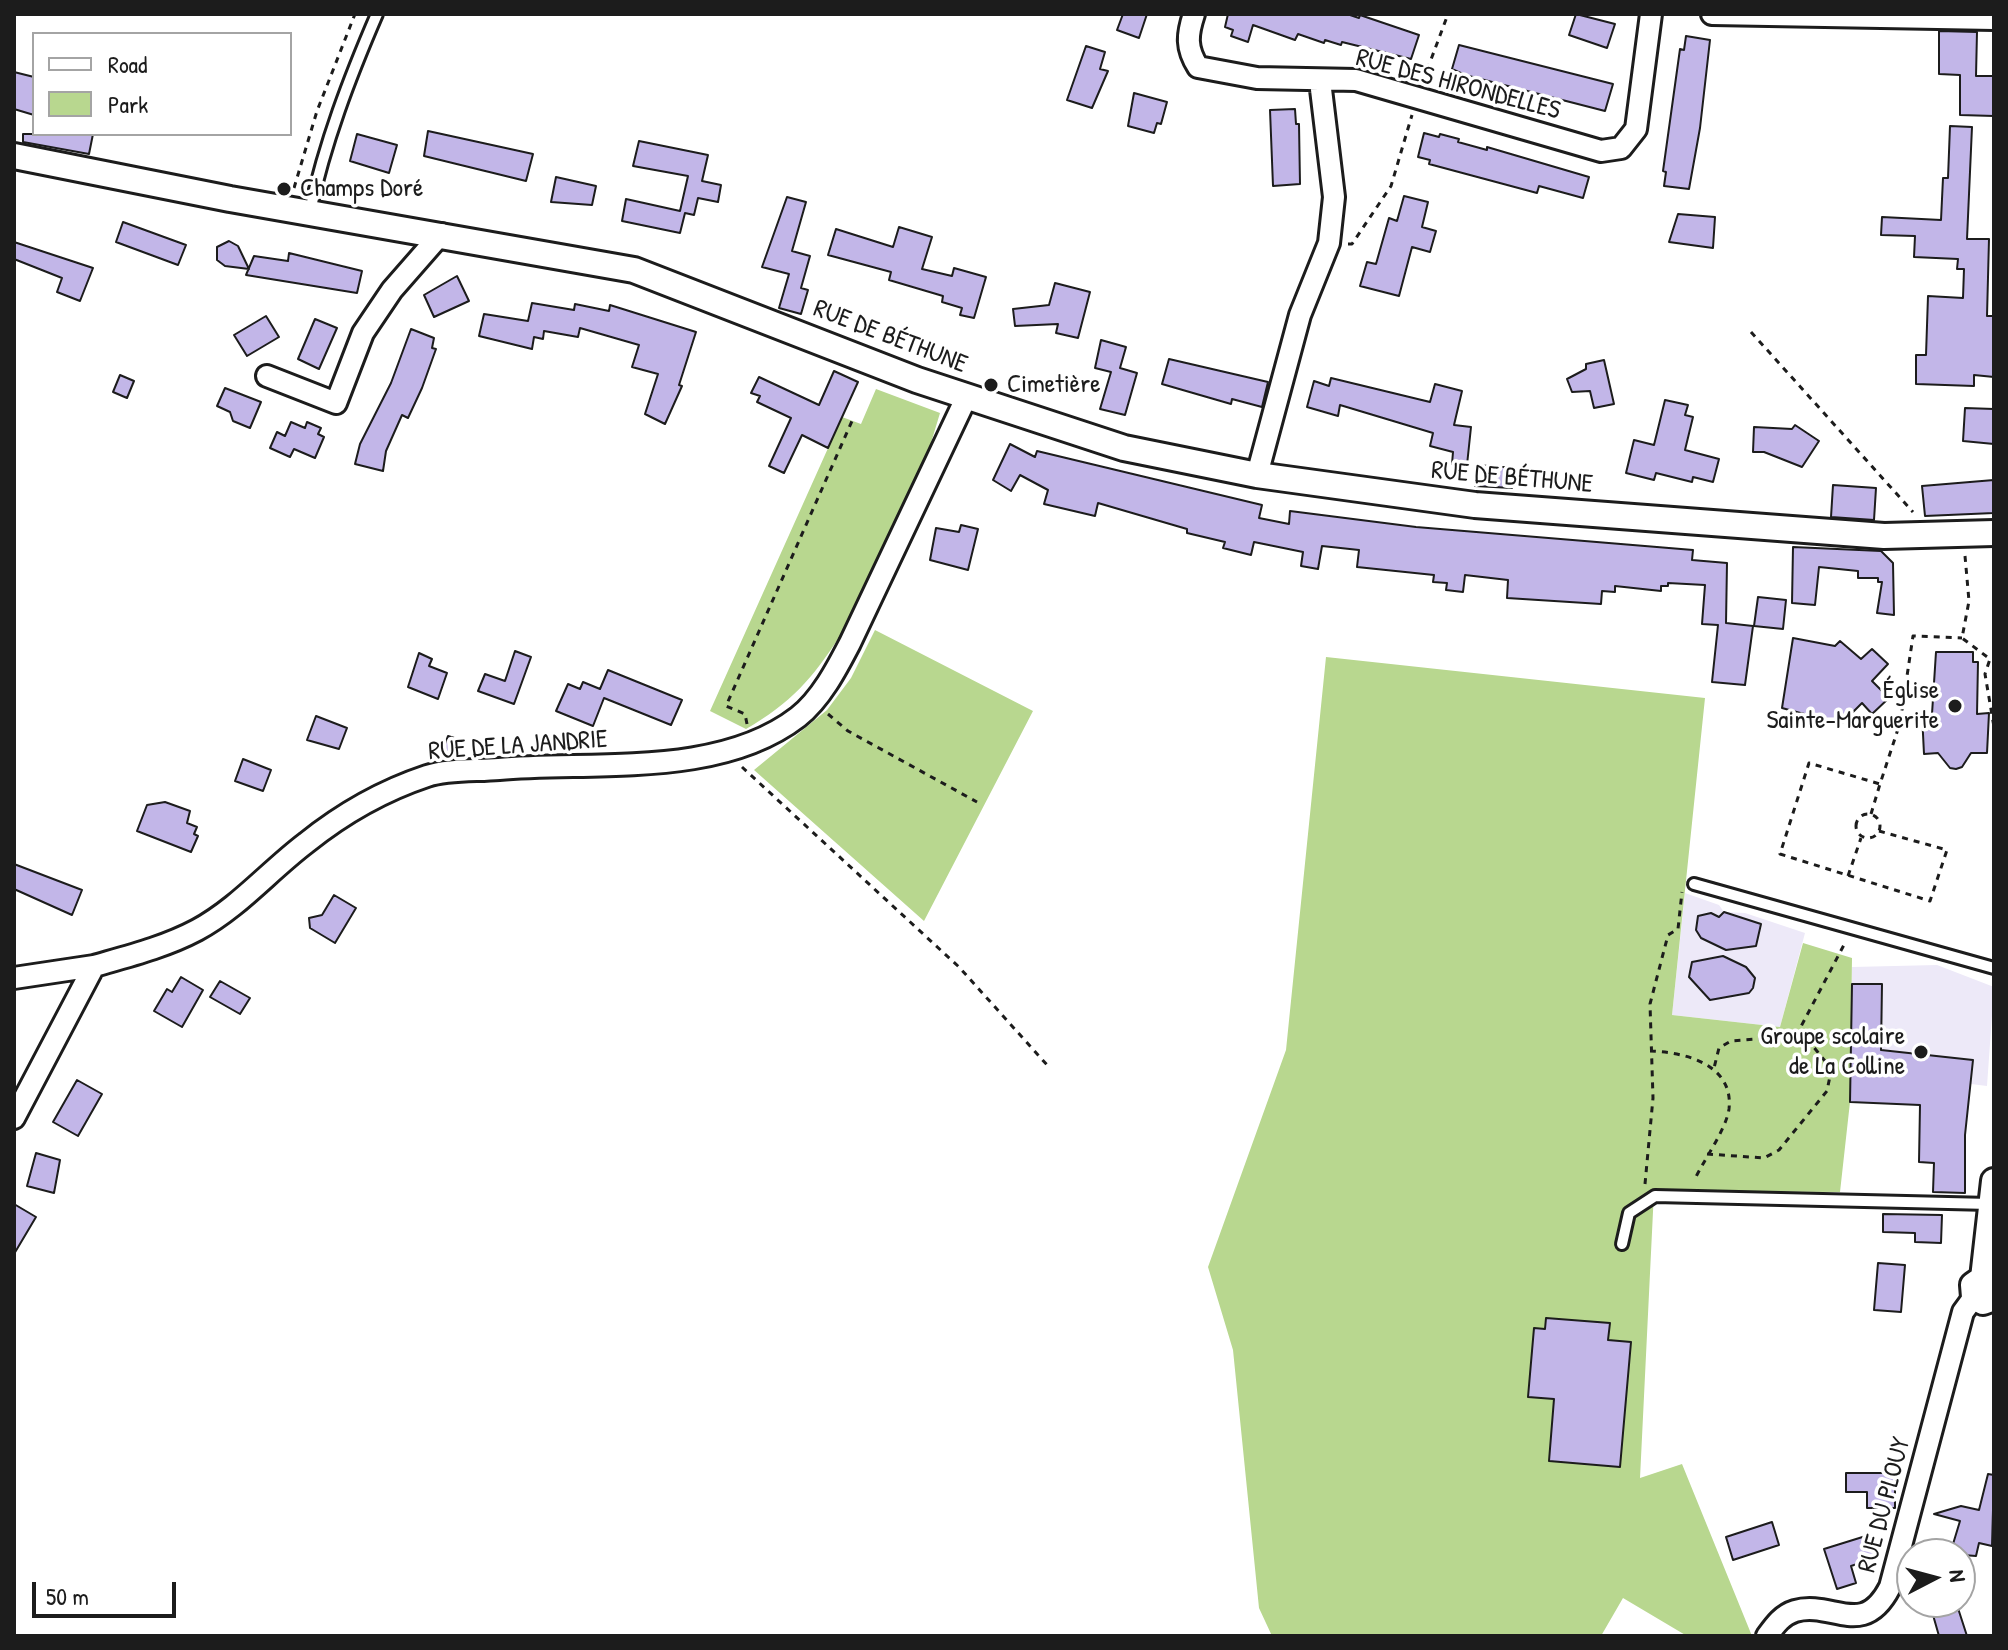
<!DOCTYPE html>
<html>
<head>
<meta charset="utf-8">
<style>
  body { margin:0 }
  #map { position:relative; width:2008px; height:1650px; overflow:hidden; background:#fff; font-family:"Patrick Hand",sans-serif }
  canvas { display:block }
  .frame { position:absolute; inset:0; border:16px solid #1c1c1c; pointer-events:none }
  .legend { position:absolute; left:32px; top:32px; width:260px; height:104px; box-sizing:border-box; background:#fff; border:2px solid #a4a4a4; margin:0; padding:10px 14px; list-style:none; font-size:24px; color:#1c1c1c }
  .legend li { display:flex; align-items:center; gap:16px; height:40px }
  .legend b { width:40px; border:2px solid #a4a4a4 }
  .north { position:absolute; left:1896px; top:1538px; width:80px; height:80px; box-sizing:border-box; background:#fff; border:2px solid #a4a4a4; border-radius:50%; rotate:84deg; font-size:22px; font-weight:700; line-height:32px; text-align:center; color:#1c1c1c }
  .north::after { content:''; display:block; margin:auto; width:28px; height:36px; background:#1c1c1c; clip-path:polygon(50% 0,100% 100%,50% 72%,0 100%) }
  .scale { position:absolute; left:32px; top:1582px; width:144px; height:36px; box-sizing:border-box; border:4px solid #1c1c1c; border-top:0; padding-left:10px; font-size:24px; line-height:28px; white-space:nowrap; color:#1c1c1c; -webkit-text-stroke:6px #fff; paint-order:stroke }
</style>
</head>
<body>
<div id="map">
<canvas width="2008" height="1650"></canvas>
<div class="frame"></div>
<ul class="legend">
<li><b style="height:10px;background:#fff"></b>Road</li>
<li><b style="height:22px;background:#b8d78f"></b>Park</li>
</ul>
<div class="north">N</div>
<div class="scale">50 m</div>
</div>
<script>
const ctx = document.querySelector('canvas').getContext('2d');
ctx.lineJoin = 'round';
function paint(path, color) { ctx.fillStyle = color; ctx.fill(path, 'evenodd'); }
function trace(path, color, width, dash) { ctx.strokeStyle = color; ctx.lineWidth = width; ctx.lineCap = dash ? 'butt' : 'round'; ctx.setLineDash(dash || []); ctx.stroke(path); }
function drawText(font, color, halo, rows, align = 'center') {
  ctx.font = font + ' "Patrick Hand",sans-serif'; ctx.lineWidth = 7; ctx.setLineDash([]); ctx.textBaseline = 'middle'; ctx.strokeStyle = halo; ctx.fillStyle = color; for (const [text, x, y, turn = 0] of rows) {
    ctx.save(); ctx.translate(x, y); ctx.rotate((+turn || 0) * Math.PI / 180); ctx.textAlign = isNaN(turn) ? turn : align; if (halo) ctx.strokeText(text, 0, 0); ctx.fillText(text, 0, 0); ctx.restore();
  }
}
const built = new Path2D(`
  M1685 893 1719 905 1724 912 1745 913 1805 933 1780 1027 1672 1015Z
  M1937 965 1994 987 1987 1086 1971 1084 1968 1111 1875 1101 1850 1102 1852 967Z`);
const green = new Path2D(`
  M876 389 940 413 924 466 840 636C812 679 791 703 746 729L710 711 842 417 861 424Z
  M875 630 1033 711 924 921 754 770 827 710 851 678Z
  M1326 657 1705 698 1672 1015 1780 1027 1803 943 1852 958 1850 1102 1840 1192 1654 1191 1640 1478 1682 1464 1752 1636H1687L1623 1598 1601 1636H1272L1259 1608 1233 1350 1208 1267 1286 1050Z`);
const building = new Path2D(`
  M1123 14H1147L1139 38 1117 30Z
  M1228 14H1347L1359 18 1360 15 1419 35 1411 59 1342 42 1341 45 1325 40 1324 43 1298 34 1295 40 1253 25 1248 42 1231 36 1233 30 1225 27Z
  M1576 14 1615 24 1607 48 1569 35Z
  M1939 31 1977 32 1976 76H1994V116L1960 115V75L1939 74Z
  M1686 36 1710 40 1700 128 1689 189 1664 186 1666 172 1663 171 1680 49 1684 50Z
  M1459 45 1613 84 1605 111 1465 75 1452 69Z
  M1086 46 1105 52 1100 69 1108 71 1092 108 1067 100Z
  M14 72 34 77V115L14 109Z
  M1134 93 1167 102 1161 124 1157 123 1154 133 1128 126Z
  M1295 109 1296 124H1299L1300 184 1273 186 1270 110Z
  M1950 126 1972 127 1967 239H1989L1987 316H1994V377L1974 375V386L1916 384V355H1926L1928 296 1963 298 1964 269H1957L1958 259 1914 257 1915 236 1881 235 1882 217 1941 220 1943 178H1948Z
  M428 131 533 154 526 181 424 156Z
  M1424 133 1439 137 1440 134 1459 139 1458 142 1487 150V147L1589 177 1583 198 1539 186 1537 193 1429 164 1430 160 1418 157Z
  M23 134H93L89 154 23 142Z
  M357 134 397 145 389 173 350 161Z
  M639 141 708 155 702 181 721 185 718 202 698 198 694 215 685 213 680 233 622 221 626 199 680 211 688 176 633 166Z
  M556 177 596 186 592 205 551 202Z
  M1404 196 1428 202 1422 227 1436 231 1430 252 1412 247 1399 296 1360 286 1367 262 1376 264 1389 218 1397 221Z
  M787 197 806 202 792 251 810 256 801 288 808 290 801 314 779 308 789 274 762 267Z
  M1678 214 1715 217 1713 248 1669 242Z
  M123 222 186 245 178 265 116 242Z
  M899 227 932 237 922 269 952 276 954 268 986 277 974 318 960 315 962 308 942 302 943 296 889 280 891 272 828 255 836 229 893 247Z
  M229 241 238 246 249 269 225 266 217 260V247Z
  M14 242 93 268 80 301 57 292 62 278 14 259Z
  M289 253 362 271 357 293 246 275 254 256 288 261Z
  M457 276 469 301 434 317 424 295Z
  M1055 283 1090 292 1078 338 1056 333 1058 324 1015 326 1013 309 1049 305Z
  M532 303 574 310 575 304 609 311 610 305 696 332 679 385 682 386 665 424 645 414 658 374 632 367 639 345 580 328 578 337 544 331 543 339 534 337 532 349 479 336 484 314 528 321Z
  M266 316 279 337 247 356 234 335Z
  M315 319 337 328 319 369 298 359Z
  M411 329 434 338 432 348 436 349 422 388 408 418 402 415 386 451 383 471 355 464 360 444 391 383Z
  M1101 340 1126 347 1120 368 1137 373 1125 415 1100 409 1111 372 1095 368Z
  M1169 359 1268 382 1262 407 1232 399 1231 404 1162 384Z
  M1604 360 1614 404 1594 408 1590 391 1572 392 1567 379 1586 369V364Z
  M834 371 858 382 828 448 802 435 784 473 769 466 791 418 757 402 760 396 751 393 759 377 819 405Z
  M120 375 134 381 127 398 113 392Z
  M1331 378 1430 402 1435 384 1462 391 1454 425 1471 427 1467 465 1452 464 1453 452 1430 446 1433 433 1340 405 1338 416 1307 407 1314 381 1329 386Z
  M225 388 261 402 250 428 233 421 230 412 217 406Z
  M1665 400 1688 405 1685 415 1693 417 1685 450 1719 459 1713 482 1693 477 1692 482 1656 473 1654 480 1626 473 1634 440 1654 445Z
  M1965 408 1994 409V444L1963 441Z
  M291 422 305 428 307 422 321 428 318 434 324 437 315 458 294 449 290 457 270 448 277 432 285 436Z
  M1795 425 1819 441 1802 467 1764 452H1753L1754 427 1792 429Z
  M1010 444 1035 457 1037 451 1262 505 1259 518 1289 524 1290 511 1416 527 1693 550 1692 560 1727 563 1726 623 1753 626 1745 685 1712 682 1718 625 1702 624 1705 585 1668 583V586H1661V591L1615 586V592L1602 591 1601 604 1507 598 1508 580 1465 575 1463 592 1446 590 1447 583 1433 582 1434 575 1357 567 1359 550 1322 546 1318 569 1301 566 1303 552 1254 542 1251 555 1223 548 1225 542 1187 533V529L1098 503 1095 516 1044 504 1048 490 1020 475 1011 491 993 480Z
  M1476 465 1516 468 1512 488 1475 486Z
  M1994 480V513L1925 516 1922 486Z
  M1833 485 1876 488 1874 520 1831 517Z
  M961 525 978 529 968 570 930 560 936 528 959 532Z
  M1793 547 1881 551 1893 563 1894 615 1877 613 1882 582H1878V578H1858V571L1819 567 1815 605 1792 603Z
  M1758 597 1786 600 1783 629 1754 626Z
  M1793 638 1835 646 1840 641 1861 659 1872 649 1888 664 1872 681 1889 698 1872 714 1862 703 1841 724 1782 708Z
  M515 651 531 657 514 704 478 691 485 674 505 681Z
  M1936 652H1973V662H1978L1977 714 1989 713 1987 753H1971L1962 767 1956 769 1950 768 1938 753 1924 754 1922 714H1932Z
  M419 653 432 659 429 666 447 673 438 699 408 687Z
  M608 670 682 700 671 725 604 698 593 726 556 711 568 684 580 689 583 682 600 689Z
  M316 716 347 728 339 749 307 740Z
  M448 736 464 741 458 756 440 757Z
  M243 759 271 770 263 791 235 781Z
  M165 802 190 811 187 823 197 827 194 834 198 836 191 852 137 831 147 805Z
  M14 864 82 890 72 915 14 889Z
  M334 895 356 908 335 943 310 928 309 918 322 915Z
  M1724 912 1761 924 1756 946 1726 950 1701 938 1696 930 1698 916 1711 913 1719 917Z
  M1723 956 1746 967 1755 978 1753 988 1749 993 1710 1000 1689 977 1692 962Z
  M181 977 203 990 182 1027 154 1011 167 989 172 992Z
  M220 981 250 998 240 1014 210 997Z
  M1852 984H1882L1881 1050 1973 1060 1965 1135V1193L1933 1192 1934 1163 1919 1162 1920 1105 1850 1102Z
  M77 1080 102 1094 78 1136 53 1122Z
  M36 1153 60 1160 54 1193 27 1186Z
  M14 1204 36 1217 14 1254Z
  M1883 1214 1942 1215 1941 1243 1915 1242V1233L1883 1232Z
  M1878 1263 1905 1265 1901 1312 1874 1310Z
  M1546 1318 1610 1323 1608 1340 1631 1342 1620 1467 1549 1461 1554 1399 1528 1397 1534 1328 1545 1329Z
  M1846 1473H1895V1508H1867V1492H1846Z
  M1988 1474 1994 1475 1992 1546 1979 1543 1976 1556 1950 1554 1960 1521 1934 1514 1961 1506 1979 1510Z
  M1772 1522 1779 1545 1733 1560 1726 1537Z
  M1869 1535 1876 1558 1851 1566 1856 1583 1837 1589 1824 1549Z
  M1956 1602 1967 1636H1939L1933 1615 1940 1613 1939 1605Z`);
const path = new Path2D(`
  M1423 81 1448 14
  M294 188 317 111 355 14
  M1348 244H1352L1391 186 1412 115
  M1751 332 1913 512
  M1965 556 1969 601 1962 638 1990 659 1985 674 1994 727
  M828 714 848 731 977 802
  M747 724 745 714 726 706 852 421
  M742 767 959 967 1048 1066
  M1856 826a12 12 0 1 1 24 0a12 12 0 1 1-24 0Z
  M1871 814 1880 784
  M1879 831 1947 850 1930 901 1780 854 1809 763 1880 784 1900 723 1913 636 1962 638
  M1848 876 1861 838
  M1796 1036 1846 941
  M1650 1051C1684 1052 1734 1064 1729 1109 1726 1130 1703 1161 1694 1181
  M1707 1154 1764 1158 1779 1150 1827 1091 1830 1076 1825 1061 1812 1045 1796 1036 1731 1041 1719 1048 1714 1068
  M1645 1184 1653 1098 1650 1004 1668 935 1678 929 1682 892`);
const service = new Path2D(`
  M310 211C325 142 349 79 377 14
  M1694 884 1994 968
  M1622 1244 1629 1213 1655 1196 1990 1204`);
const minor = new Path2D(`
  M1194 14C1187 35 1186 48 1198 67L1257 78 1356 80 1601 151 1621 148 1636 129 1651 14
  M1712 14 1994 19
  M267 376 336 403 363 333 392 290 441 234
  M1257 475 1300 315 1329 243 1334 197 1320 81
  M14 978 94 966
  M14 1118 94 966C129 956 165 947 197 930 238 908 269 871 306 843 342 814 382 791 427 776 448 769 476 771 499 769 594 761 719 778 798 717 821 699 837 668 850 643L967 396
  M1767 1636C1775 1625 1782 1615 1795 1611 1832 1600 1863 1640 1890 1587L1963 1312 1974 1297`);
const tertiary = new Path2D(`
  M14 156 230 199 634 270 917 380 1124 448 1257 475 1475 505 1884 536 1994 533
  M1983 1278 1994 1181
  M1983 1278 1973 1285 1974 1297 1983 1302 1994 1298`);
const markers = [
  [284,189,8,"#1c1c1c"],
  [991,385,8,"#1c1c1c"],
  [1955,706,8,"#1c1c1c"],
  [1921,1052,8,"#1c1c1c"]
];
const streetNames = [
  ["RUE DES HIRONDELLES",1458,85,15],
  ["RUE DE BÉTHUNE",890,337,21],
  ["RUE DE BÉTHUNE",1512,478,5],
  ["RUE DE LA JANDRIE",518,746,-4],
  ["RUE DU PLOUY",1885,1505,-75]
];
const poiNames = [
  ["Champs Doré",300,189],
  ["Cimetière",1007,385],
  ["Église",1939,691,"right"],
  ["Sainte-Marguerite",1939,721,"right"],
  ["Groupe scolaire",1905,1037,"right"],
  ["de La Colline",1905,1067,"right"]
];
paint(built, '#ede9f8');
paint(green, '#b8d78f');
paint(building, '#c2b6e8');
trace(building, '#1c1c1c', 2);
trace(service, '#1c1c1c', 16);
trace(minor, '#1c1c1c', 26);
trace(tertiary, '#1c1c1c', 30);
trace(path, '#1c1c1c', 3, [6, 6]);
trace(service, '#fff', 10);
trace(minor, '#fff', 20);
trace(tertiary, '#fff', 24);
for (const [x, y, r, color] of markers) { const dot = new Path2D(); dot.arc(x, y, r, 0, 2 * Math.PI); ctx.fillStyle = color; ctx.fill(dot); trace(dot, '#fff', 3); }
drawText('26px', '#1c1c1c', '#fff', streetNames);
drawText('26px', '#1c1c1c', '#fff', poiNames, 'left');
</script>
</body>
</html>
